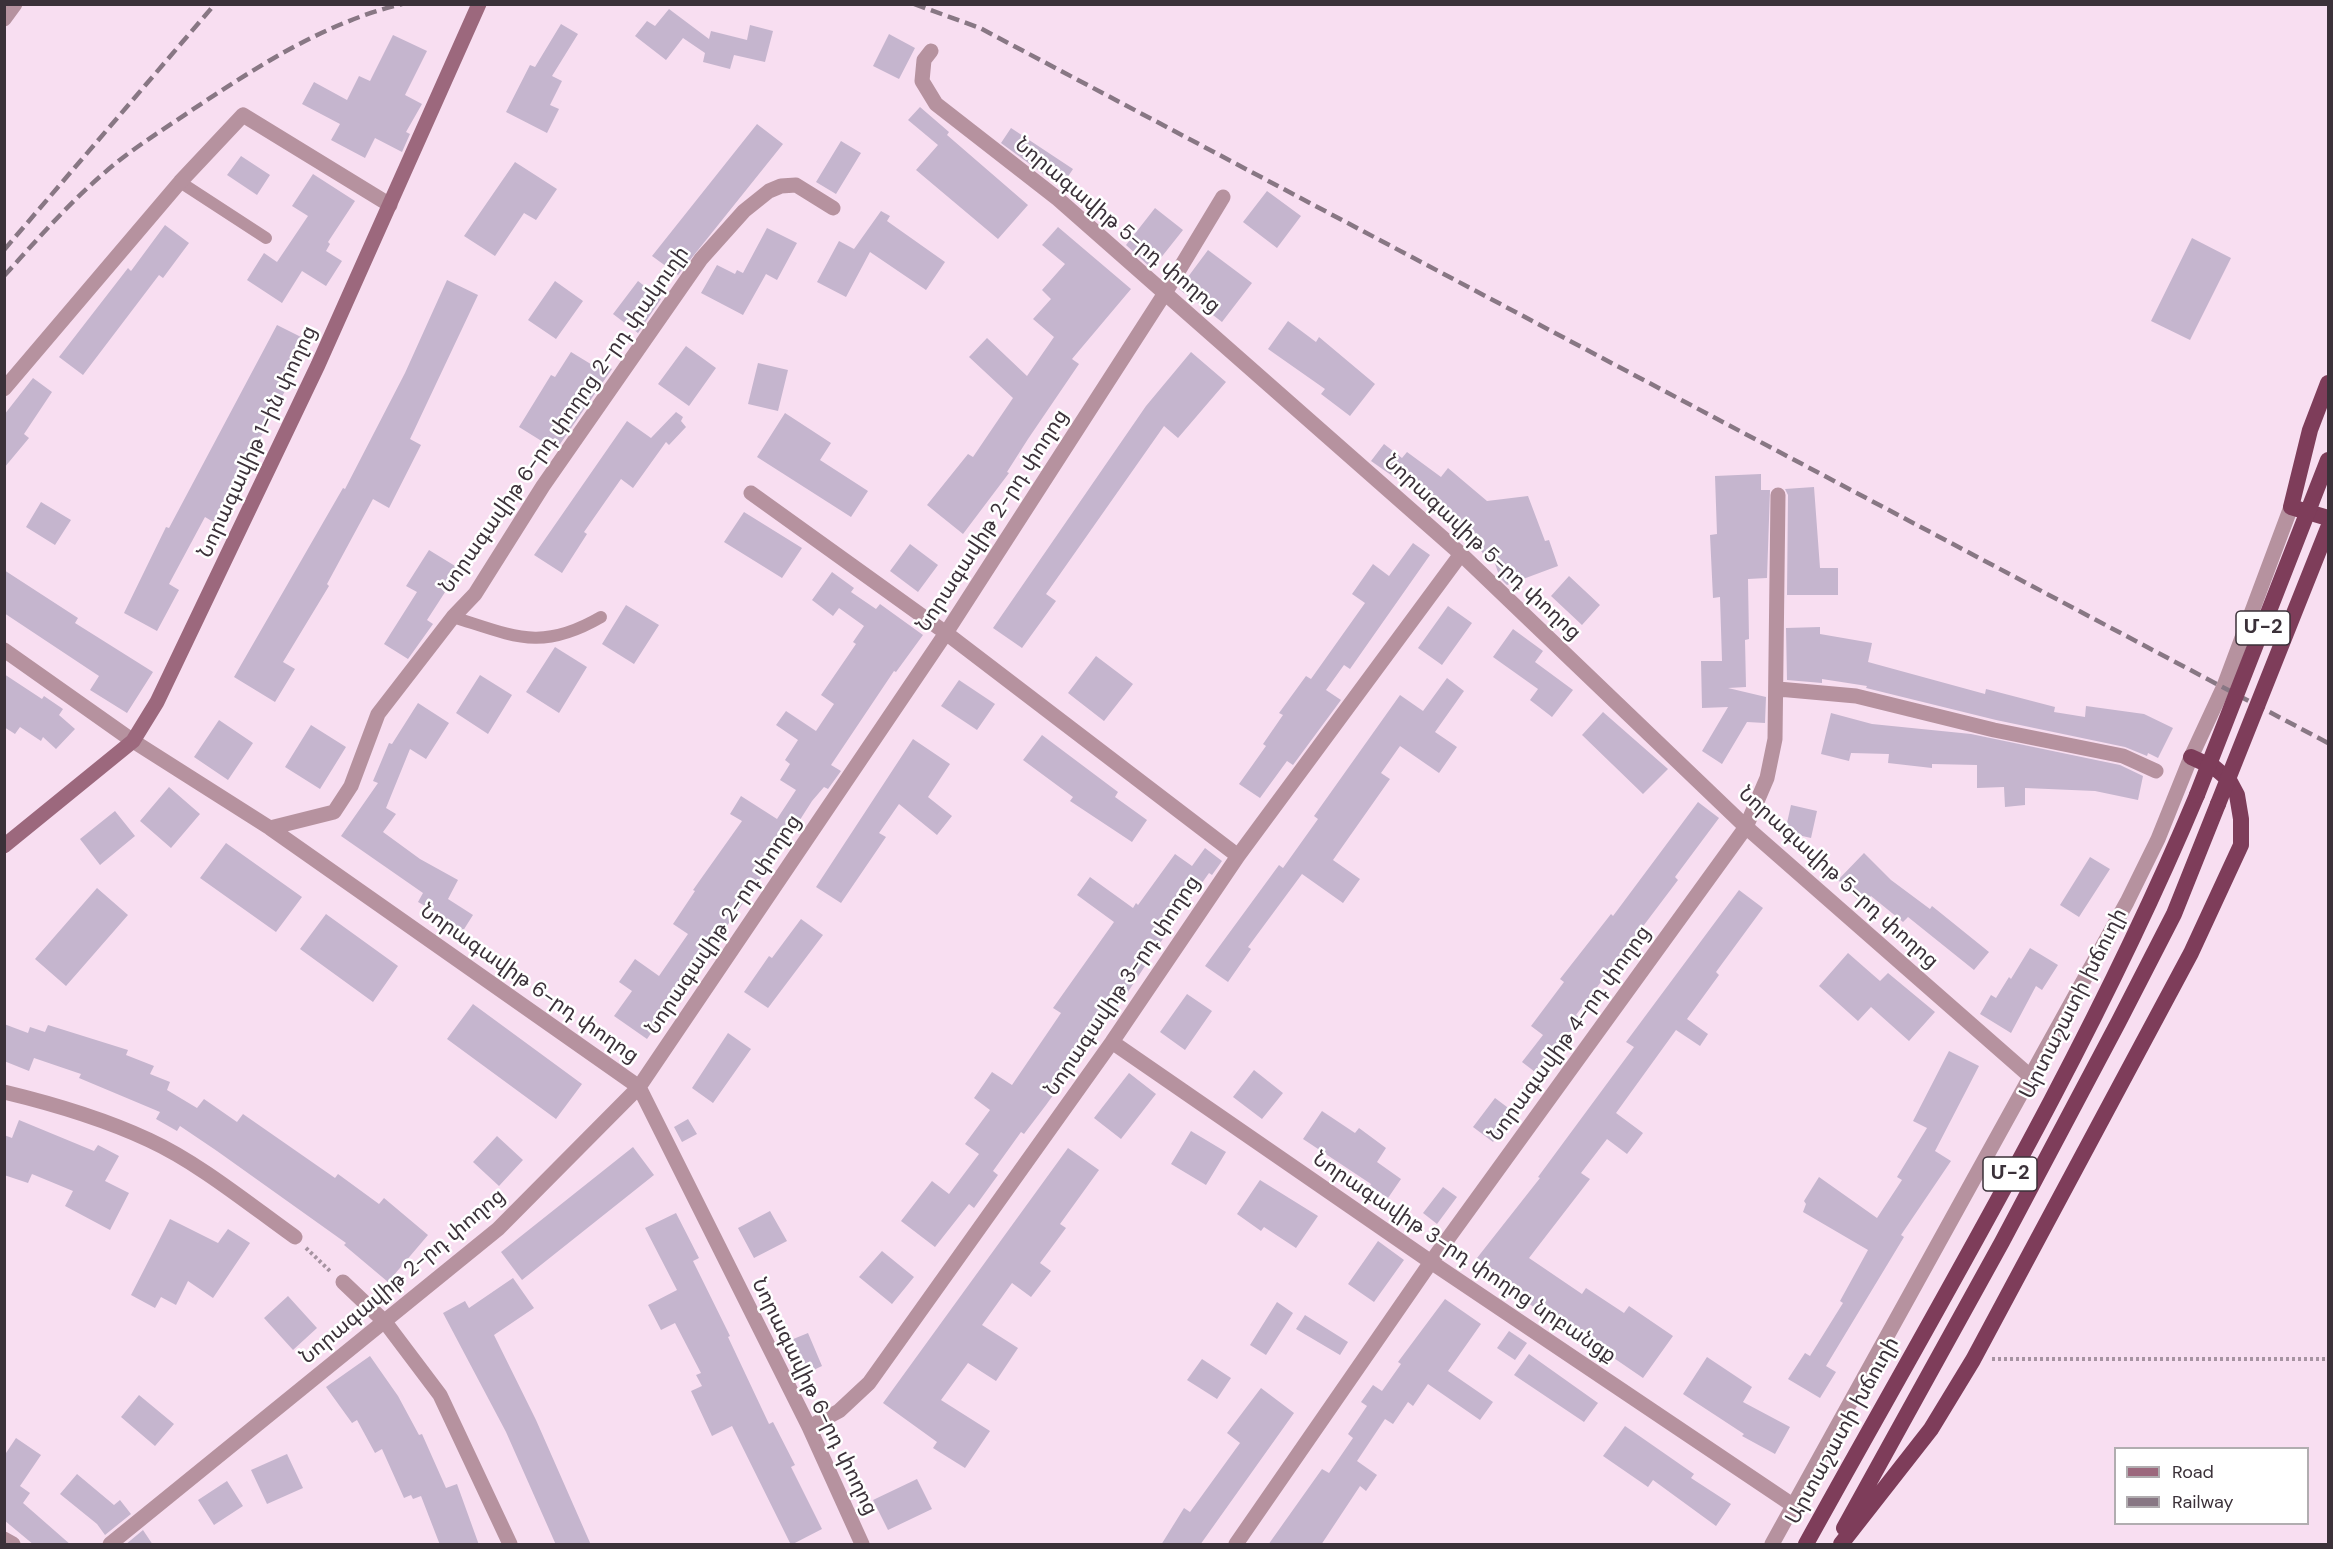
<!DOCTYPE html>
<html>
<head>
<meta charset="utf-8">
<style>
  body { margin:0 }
  #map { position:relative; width:2333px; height:1549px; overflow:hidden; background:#f8def1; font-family:"DM Sans",sans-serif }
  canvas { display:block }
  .frame { position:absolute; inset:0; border:6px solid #3b3139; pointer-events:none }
  .legend { position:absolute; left:2114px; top:1447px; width:195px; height:78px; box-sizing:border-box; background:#fff; border:2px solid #b1adb0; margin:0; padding:8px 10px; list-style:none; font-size:18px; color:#3b3139 }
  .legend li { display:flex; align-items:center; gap:12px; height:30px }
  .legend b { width:30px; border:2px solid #b1adb0 }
</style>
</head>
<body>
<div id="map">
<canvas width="2333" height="1549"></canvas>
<div class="frame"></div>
<ul class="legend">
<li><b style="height:8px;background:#9c687d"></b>Road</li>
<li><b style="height:8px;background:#887784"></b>Railway</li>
</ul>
</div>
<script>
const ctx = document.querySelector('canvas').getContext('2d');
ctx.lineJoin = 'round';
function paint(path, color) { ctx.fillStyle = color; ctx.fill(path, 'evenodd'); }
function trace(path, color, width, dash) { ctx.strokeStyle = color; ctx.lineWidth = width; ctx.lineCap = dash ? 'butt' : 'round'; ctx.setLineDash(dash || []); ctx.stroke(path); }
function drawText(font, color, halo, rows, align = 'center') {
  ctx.font = font + ' "DM Sans","Noto Sans Armenian",sans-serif'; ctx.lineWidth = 5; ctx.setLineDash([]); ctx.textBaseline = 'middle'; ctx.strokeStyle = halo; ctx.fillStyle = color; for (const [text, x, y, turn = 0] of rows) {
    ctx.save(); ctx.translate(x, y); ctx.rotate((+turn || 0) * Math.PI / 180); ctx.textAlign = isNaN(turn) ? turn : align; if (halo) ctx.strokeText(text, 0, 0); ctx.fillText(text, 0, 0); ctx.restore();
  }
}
const building = new Path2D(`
  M669 9 709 39 711 31 747 40 750 25 773 31 765 62 734 55 730 69 703 62 705 53 683 38 666 60 635 36 647 21 655 26Z
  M561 24 578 34 552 76 562 81 550 105 559 109 547 133 506 112 530 65 535 67Z
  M889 34 915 48 899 79 873 66Z
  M393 35 427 51 405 95 422 104 406 132 410 134 402 152 375 138 365 158 331 140 340 124 302 104 314 82 347 100 359 76 370 81Z
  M920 107 949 132 947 135 1028 205 998 239 916 170 938 145 908 120Z
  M757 124 783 144 678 275 652 256Z
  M1011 128 1073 169 1061 187 1001 143Z
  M841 141 861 153 836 194 816 182Z
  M241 156 270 175 257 195 227 175Z
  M515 162 557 189 536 220 524 213 495 256 464 236Z
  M313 174 355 201 328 242 330 244 326 251 342 261 326 286 302 271 282 303 247 280 264 253 277 262 308 216 292 206Z
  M1267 191 1301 216 1277 248 1243 222Z
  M1155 208 1183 230 1152 269 1126 245Z
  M881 211 890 216 887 221 945 262 926 290 870 252 846 297 817 282 839 241 854 249Z
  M165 225 189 243 163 278 159 275 83 375 59 357 128 268 131 271Z
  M1058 227 1131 289 1072 359 1079 364 1028 439 1007 472 1009 473 963 534 927 505 968 454 973 457 1013 398 969 357 987 338 1027 376 1054 337 1033 319 1051 299 1042 290 1065 264 1042 245Z
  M767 228 797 243 777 280 766 274 743 315 701 293 717 265 735 274 737 270 743 273Z
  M2192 238 2231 258 2190 340 2151 321Z
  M1208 250 1252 283 1222 322 1179 289Z
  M447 280 478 295 410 439 421 445 389 508 373 499 327 584 329 586 283 662 295 669 275 702 234 677 343 488 345 489 405 373Z
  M555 281 583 301 556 339 528 320Z
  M638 281 661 299 638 333 613 314Z
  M1288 321 1316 342 1319 337 1375 384 1350 416 1321 394 1325 389 1268 349Z
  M277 325 311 342 215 523 205 517 169 584 179 590 157 631 124 613 166 527 169 528Z
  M686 346 716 368 689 406 658 384Z
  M571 352 594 366 598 360 612 369 556 450 519 427 551 375 555 377Z
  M1191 352 1226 382 1178 438 1164 426 1046 594 1056 601 1022 648 993 628 1146 406Z
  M758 363 788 370 778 411 748 404Z
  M33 378 52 392 24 434 29 438 4 468V415Z
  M676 412 683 417 681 421 686 427 669 445 666 442 633 488 621 479 584 532 587 534 562 573 534 555 627 421 651 438Z
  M785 413 831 443 820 460 868 491 851 517 757 457Z
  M1384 444 1402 458 1407 452 1441 477 1448 468 1487 501 1528 496 1545 541 1549 540 1558 566 1507 585 1500 578 1492 555 1487 559 1474 541 1476 539 1420 491 1418 494 1371 461Z
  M1761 474V490H1770L1767 578 1748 579 1749 639 1745 640 1746 687 1728 688 1766 697 1765 723 1747 722 1722 764 1702 751 1728 707 1702 708 1701 661H1722L1720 597 1713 598 1710 535 1717 534 1715 476Z
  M1814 487 1820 568H1838V595H1787L1788 495 1785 489Z
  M41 502 71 520 55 545 26 527Z
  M744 512 802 548 782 578 724 542Z
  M1413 543 1430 555 1350 669 1344 665 1326 690 1341 700 1293 765 1287 761 1260 798 1239 784 1266 746 1263 744 1283 715 1279 713 1306 676 1311 679 1365 603 1352 594 1373 564 1389 576Z
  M910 544 938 565 918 592 890 571Z
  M429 550 460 569 427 620 433 624 408 659 384 644 417 592 406 586Z
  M4 570 78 618 75 623 153 672 127 713 90 690 99 676 4 613Z
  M832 572 854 588 851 592 876 609 880 604 923 635 896 672 894 671 831 765 841 771 828 789 824 787 812 801 782 848 647 1039 614 1016 632 991 619 982 635 959 659 976 688 934 673 924 695 891 693 890 742 821 730 814 741 796 777 819 796 790 780 780 790 764 785 760 798 740 776 725 786 711 816 731 834 704 821 695 856 644 853 642 864 626 839 608 833 616 812 600Z
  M1569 576 1600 605 1582 625 1551 596Z
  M626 605 659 625 634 664 602 644Z
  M1448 606 1472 623 1442 665 1418 648Z
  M1820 627V634L1872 643 1868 662 1985 694 1986 689 2055 707 2054 712 2085 717 2086 706 2144 714 2173 728 2158 758 2148 753 2147 756 2125 747 1996 720 1866 688 1867 686 1822 679V683L1787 680 1786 628Z
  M1513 629 1543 651 1535 662 1573 690 1552 717 1530 700 1538 689 1493 657Z
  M555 647 587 667 559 713 526 692Z
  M1096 656 1133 684 1104 721 1068 693Z
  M4 674 42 699 44 696 63 709 59 715 75 729 56 749 43 737 41 741 20 727 15 734 4 727Z
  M480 675 512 695 488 734 456 713Z
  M1447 678 1464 691 1435 732 1457 747 1439 773 1400 746 1381 773 1390 779 1333 860 1360 879 1343 903 1302 874 1248 947 1251 949 1228 982 1205 966 1279 865 1283 868 1318 819 1314 816 1400 695 1423 711Z
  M959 680 995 704 977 730 941 706Z
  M418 703 449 723 426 759 410 749 386 808 396 814 383 832 420 859 458 880 448 899 473 915 461 934 440 921 443 916 418 902 423 893 341 836 378 783 373 781 389 743 392 744Z
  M1603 712 1668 769 1643 794 1582 735Z
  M1831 713 1872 724 1971 734 2120 765 2143 776 2138 800 2095 791 2025 788V805L2005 807 2004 787 1977 788V765L1932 764V768L1888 763 1889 754 1851 753 1849 761 1821 754Z
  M219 720 253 743 228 780 194 757Z
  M311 725 346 747 320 789 285 767Z
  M1042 735 1118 792 1115 797 1147 820 1132 842 1070 801 1073 797 1023 760Z
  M913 739 950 764 928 797 952 816 937 835 899 804 879 833 886 837 841 903 816 887Z
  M169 787 200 814 171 848 140 821Z
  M1698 802 1719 818 1675 877 1678 880 1576 1015 1581 1018 1539 1075 1522 1062 1543 1035 1531 1026 1564 982 1560 979 1611 914 1613 916Z
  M1791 805 1817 811 1811 838 1785 832Z
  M115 811 135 836 100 865 80 839Z
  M226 843 302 897 276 932 200 878Z
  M1205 848 1222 861 1212 875 1209 873 1170 928 1120 1004 1094 1037 1091 1034 1065 1070 1069 1073 1046 1105 1024 1134 1021 1132 993 1171 998 1175 974 1208 969 1204 935 1247 901 1221 932 1181 949 1194 979 1154 965 1144 990 1110 974 1098 992 1072 1012 1085 1061 1013 1053 1008 1114 922 1077 895 1090 877 1133 908 1136 903 1138 905 1175 854 1192 866Z
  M1864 853 1891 880 1930 909 1932 906 1989 952 1974 970 1908 917 1903 922 1871 896 1863 905 1838 880Z
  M2090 857 2110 869 2079 917 2060 905Z
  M97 888 128 915 66 986 35 959Z
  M1739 890 1763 908 1716 972 1719 975 1687 1019 1708 1034 1700 1046 1676 1030 1616 1113 1643 1133 1627 1154 1607 1139 1581 1173 1590 1179 1529 1258 1582 1294 1586 1288 1624 1313 1629 1306 1673 1336 1643 1378 1551 1315 1550 1318 1519 1297 1523 1291 1477 1258 1540 1178 1538 1177 1634 1047 1626 1042Z
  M326 914 398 966 373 1002 300 949Z
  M801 919 823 935 768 1008 744 992 769 956 772 958Z
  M2030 948 2058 965 2042 990 2036 986 2011 1033 1980 1014 1991 995 1996 998 2009 977 2011 979Z
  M1848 953 1880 981 1888 973 1935 1012 1909 1041 1871 1007 1858 1021 1819 986Z
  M1187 994 1212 1011 1185 1050 1160 1032Z
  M473 1004 582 1084 556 1119 447 1039Z
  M4 1024 28 1033 30 1027 45 1032 48 1025 128 1050 126 1055 154 1066 150 1074 170 1082 167 1090 197 1108 204 1099 237 1122 243 1114 335 1178 338 1174 379 1204 384 1198 428 1235 388 1282 344 1245 346 1243 217 1151 180 1126 177 1131 156 1119 160 1112 79 1078 81 1074 34 1058 29 1071 4 1061Z
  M728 1033 751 1049 713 1103 692 1088Z
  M1949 1051 1979 1066 1935 1151 1951 1161 1901 1235 1904 1237 1826 1366 1836 1372 1820 1398 1788 1379 1805 1353 1810 1356 1843 1303 1840 1301 1868 1250 1803 1212 1806 1204 1804 1201 1819 1177 1877 1218 1902 1180 1897 1177 1927 1128 1913 1121Z
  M1254 1070 1283 1093 1262 1119 1233 1097Z
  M1129 1073 1156 1094 1121 1139 1094 1118Z
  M1495 1098 1515 1113 1493 1142 1473 1127Z
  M1322 1111 1355 1133 1359 1128 1386 1148 1377 1162 1401 1179 1388 1198 1370 1186 1371 1184 1303 1139Z
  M688 1119 697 1134 682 1142 674 1127Z
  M19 1120 94 1151 98 1145 119 1156 105 1181 129 1193 110 1230 65 1206 73 1191 32 1174 28 1183 4 1175V1135L12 1138Z
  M1191 1131 1226 1152 1206 1185 1171 1164Z
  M497 1136 523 1160 499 1186 473 1162Z
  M633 1147 654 1175 522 1280 501 1252Z
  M1068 1148 1099 1170 1060 1224 1066 1228 1040 1263 1051 1271 1031 1297 1012 1283 982 1325 1018 1348 996 1381 968 1363 941 1400 990 1431 965 1468 933 1448 937 1442 883 1403Z
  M1260 1180 1318 1216 1296 1248 1264 1227 1261 1231 1237 1214Z
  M1443 1187 1457 1197 1437 1224 1423 1213Z
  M770 1211 787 1241 754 1258 738 1228Z
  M676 1213 699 1258 693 1261 730 1336 728 1337 769 1424 773 1422 795 1465 791 1467 822 1529 791 1545 732 1426 712 1436 691 1391 702 1386 696 1375 701 1373 675 1323 661 1330 648 1305 677 1290 645 1228Z
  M170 1219 218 1243 228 1229 250 1243 213 1298 188 1281 176 1305 161 1297 155 1308 131 1295Z
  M1378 1241 1404 1260 1374 1302 1348 1284Z
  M882 1251 914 1277 892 1304 859 1277Z
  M513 1278 534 1308 494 1335 536 1420 591 1545H556L506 1432 443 1313 465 1301 469 1308Z
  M288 1296 317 1328 293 1350 264 1318Z
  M1445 1299 1481 1324 1448 1371 1493 1402 1480 1420 1428 1384 1413 1406 1408 1402 1393 1424 1385 1419 1357 1461 1377 1475 1366 1491 1360 1486 1321 1545H1268L1322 1469 1329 1473 1353 1438 1348 1434 1367 1406 1361 1402 1373 1385 1382 1391 1401 1364 1398 1362Z
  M1277 1302 1293 1313 1266 1355 1250 1345Z
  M1305 1315 1348 1342 1340 1355 1296 1329Z
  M1509 1331 1527 1343 1515 1360 1497 1348Z
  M808 1333 822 1366 801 1376 786 1342Z
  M1529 1354 1598 1403 1584 1422 1514 1375Z
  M370 1356 398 1396 419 1435 422 1434 446 1488 457 1484 479 1545H440L421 1496 413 1499 411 1495 404 1498 382 1449 375 1453 357 1420 352 1423 326 1387Z
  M1707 1357 1752 1387 1743 1402 1790 1427 1775 1454 1742 1436 1744 1434 1683 1394Z
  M1202 1359 1231 1378 1217 1399 1187 1380Z
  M1261 1388 1294 1413 1200 1545H1161L1184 1508 1190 1512 1240 1443 1227 1433Z
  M139 1395 174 1424 155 1446 121 1417Z
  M1625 1426 1694 1474 1691 1478 1731 1504 1716 1526 1653 1480 1648 1487 1603 1456Z
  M16 1438 41 1455 20 1486 30 1493 23 1503 71 1545H34L4 1520V1456Z
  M287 1454 303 1488 267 1504 251 1470Z
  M77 1474 114 1505 120 1500 131 1514 105 1535 97 1524 60 1494Z
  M917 1479 932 1509 888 1530 873 1500Z
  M227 1481 243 1506 214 1525 198 1500Z
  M143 1530 153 1545H125Z`);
const path = new Path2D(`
  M306 1248 331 1272
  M1992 1359H2328`);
const service = new Path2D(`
  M180 182 266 238
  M453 617C514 636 541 652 601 617`);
const minor = new Path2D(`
  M4 19 15 4
  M931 51 924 60 922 81 936 104 1058 199 1461 554 1746 827 2031 1077
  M4 389 180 182 243 115 390 205
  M751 493 946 633 1238 856
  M4 650 133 741 270 828 639 1087 809 1427 862 1544
  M1778 689 1856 696 1994 730 2123 756 2156 771
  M270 828 334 812 351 786 378 714 453 617 475 594 543 486 701 259 744 211 769 191 781 186 796 185 833 208
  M1112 1042 1431 1262 1794 1506
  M4 1092C54 1104 102 1118 149 1140 199 1163 250 1205 295 1237
  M343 1282 385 1322 440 1395 510 1544
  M809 1427 839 1411 869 1383 1112 1042 1238 856 1461 554
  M4 1539 13 1544
  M110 1544 498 1229 639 1087 946 633 1165 293 1223 197
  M1236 1544 1431 1262 1746 827 1767 778 1775 739 1778 495`);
const tertiary = new Path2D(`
  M1772 1544 2127 902 2158 839 2191 757 2224 686 2291 507`);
const secondary = new Path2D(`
  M4 846 133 741 157 702 318 365 479 4`);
const trunk = new Path2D(`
  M2328 383 2310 430 2291 507 2328 518
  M1844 1528 2002 1242 2118 1023 2174 914 2218 804
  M1806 1544C1942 1298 2088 1055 2197 795
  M1841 1544 1931 1429 1973 1360 2191 953 2241 845V819L2237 795 2229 780 2215 768 2191 757`);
const rail = new Path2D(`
  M914 4 980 28 2328 743
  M4 250 215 4
  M4 276C36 241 67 205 103 174 130 150 161 131 192 110 258 66 324 23 402 4`);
const trunkBridge = new Path2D(`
  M2197 795 2328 460
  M2218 804 2328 528`);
const shields = [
  [2263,628,54],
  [2010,1174,54]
];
const shieldNames = [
  ["Մ-2",2263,628],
  ["Մ-2",2010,1174]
];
const streetNames = [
  ["Նորագավիթ 5-րդ փողոց",1117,226,40],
  ["Նորագավիթ 6-րդ փողոց 2-րդ փակուղի",565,420,-55],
  ["Նորագավիթ 1-ին փողոց",258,442,-65],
  ["Նորագավիթ 2-րդ փողոց",993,521,-57],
  ["Նորագավիթ 5-րդ փողոց",1482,548,43],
  ["Նորագավիթ 5-րդ փողոց",1838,878,42],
  ["Նորագավիթ 2-րդ փողոց",724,925,-56],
  ["Նորագավիթ 6-րդ փողոց",529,984,35],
  ["Նորագավիթ 3-րդ փողոց",1123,986,-56],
  ["Արտաշատի խճուղի",2074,1004,-63],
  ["Նորագավիթ 4-րդ փողոց",1570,1034,-54],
  ["Նորագավիթ 3-րդ փողոց նրբանցք",1464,1258,34],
  ["Նորագավիթ 2-րդ փողոց",403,1277,-40],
  ["Նորագավիթ 6-րդ փողոց",814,1397,64],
  ["Արտաշատի խճուղի",1843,1431,-61]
];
paint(building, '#c5b5ce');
trace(path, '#a693a1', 4, [3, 3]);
trace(service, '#b6929f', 12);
trace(minor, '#b6929f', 15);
trace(tertiary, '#b6929f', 15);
trace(secondary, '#9c687d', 15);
trace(trunk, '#7e3d5a', 16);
trace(rail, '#887784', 4.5, [12, 6]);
trace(trunkBridge, '#7e3d5a', 16);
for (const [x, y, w] of shields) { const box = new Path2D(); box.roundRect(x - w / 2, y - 17, w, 34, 4.5); ctx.fillStyle = '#fff'; ctx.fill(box); trace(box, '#3b3139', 1.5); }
drawText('bold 20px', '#3b3139', null, shieldNames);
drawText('21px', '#3b3139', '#fff', streetNames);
</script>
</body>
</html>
